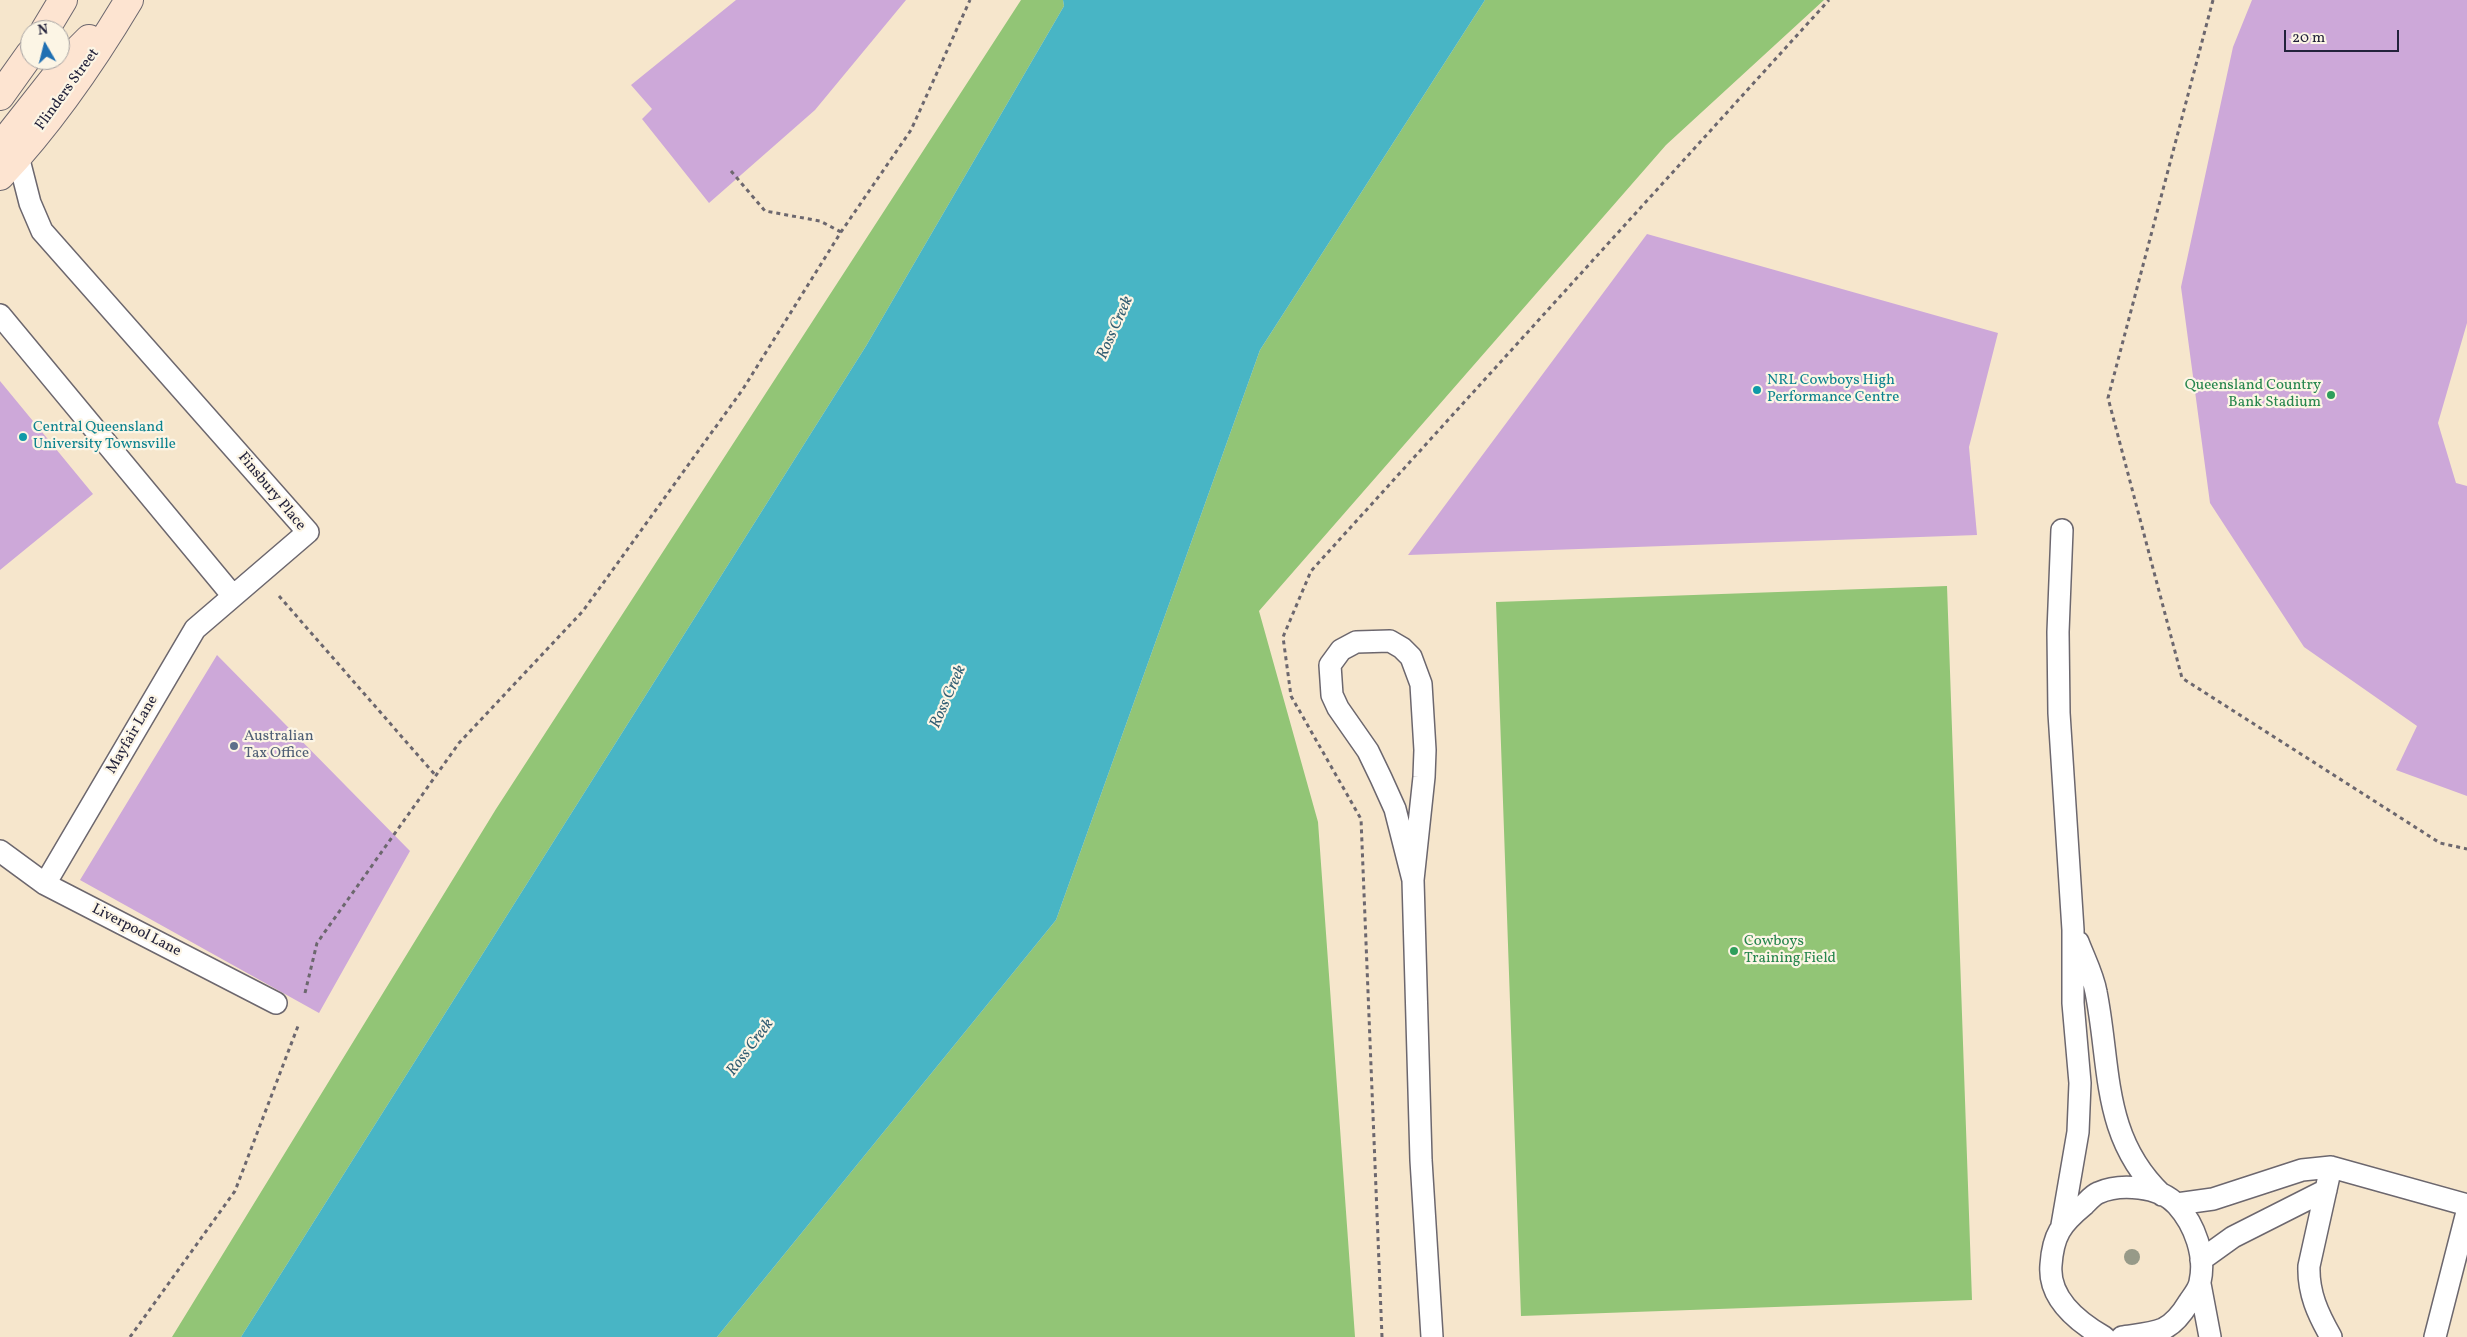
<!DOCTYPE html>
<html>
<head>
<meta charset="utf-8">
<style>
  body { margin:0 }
  #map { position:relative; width:2467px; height:1337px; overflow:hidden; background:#f6e6cc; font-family:Vollkorn,serif }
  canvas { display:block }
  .north { position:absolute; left:20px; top:20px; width:50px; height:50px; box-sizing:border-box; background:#fcf5e5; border:1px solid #a5a1a1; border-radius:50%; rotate:352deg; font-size:14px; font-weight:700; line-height:20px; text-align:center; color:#22223b }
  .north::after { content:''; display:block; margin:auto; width:18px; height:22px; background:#1f6fb2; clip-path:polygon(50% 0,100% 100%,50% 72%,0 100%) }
  .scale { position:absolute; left:2284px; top:30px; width:115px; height:22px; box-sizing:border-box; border:2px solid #22223b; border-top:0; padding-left:6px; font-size:15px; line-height:18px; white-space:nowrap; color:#22223b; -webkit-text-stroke:4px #fcf5e5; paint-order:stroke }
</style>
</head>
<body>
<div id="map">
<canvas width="2467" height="1337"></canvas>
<div class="north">N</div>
<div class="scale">20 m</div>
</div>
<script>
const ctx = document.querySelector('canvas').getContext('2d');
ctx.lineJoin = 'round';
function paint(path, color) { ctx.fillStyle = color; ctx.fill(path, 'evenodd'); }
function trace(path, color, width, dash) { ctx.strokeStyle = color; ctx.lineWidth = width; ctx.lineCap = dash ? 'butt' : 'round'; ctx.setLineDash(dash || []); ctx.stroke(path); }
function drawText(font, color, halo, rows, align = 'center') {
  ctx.font = font + ' Vollkorn,serif'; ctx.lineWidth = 4.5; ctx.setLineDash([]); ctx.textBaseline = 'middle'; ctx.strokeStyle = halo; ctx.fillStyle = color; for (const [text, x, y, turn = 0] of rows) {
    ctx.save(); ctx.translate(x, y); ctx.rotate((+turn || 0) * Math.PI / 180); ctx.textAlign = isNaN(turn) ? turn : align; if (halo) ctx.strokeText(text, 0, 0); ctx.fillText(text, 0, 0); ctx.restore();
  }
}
const green = new Path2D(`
  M1021 0H1063L1064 6 866 346 241 1337H172L496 809Z
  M1485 0H1824L1666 145 1259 611 1318 822 1355 1337H717L1056 920 1260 350Z
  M1947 586 1972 1300 1521 1316 1496 602Z`);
const water = new Path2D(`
  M1063 0H1485L1260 350 1056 920 717 1337H241L866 346 1064 6Z`);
const building = new Path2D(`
  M736 0H906L815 110 709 203 642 119 652 109 631 85Z
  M2252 0H2467V323L2438 423 2456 483 2467 486V796L2396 770 2417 726 2304 647 2210 503 2181 287 2233 47Z
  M1647 234 1998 333 1969 447 1977 535 1408 555Z
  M0 381 93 494 0 570Z
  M217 655 410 851 319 1013 80 880Z`);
const path = new Path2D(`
  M2213 0 2108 398 2182 678 2440 843 2467 849
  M731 171 765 211 820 221 841 232
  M279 596 436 776
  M305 993 317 943 459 743 583 611 743 389 841 232 911 130 970 0
  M130 1337 235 1191 298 1026
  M1382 1337 1361 819 1291 696 1283 637 1311 571 1829 0`);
const service = new Path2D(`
  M18 156 30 203 42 231 308 532 195 629 45 884
  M0 315 233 596
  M0 851 45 884 276 1003
  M1413 880 1395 809 1381 778 1368 751 1338 708 1332 695 1330 665 1341 650 1356 642 1390 641 1402 648 1411 657 1421 684 1425 750 1424 777 1413 880 1421 1160 1432 1337
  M2078 942C2084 958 2093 975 2096 992 2111 1067 2101 1137 2162 1195
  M2331 1167 2309 1266C2308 1293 2318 1314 2331 1337
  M2177 1204 2213 1199 2302 1170 2331 1167 2467 1205
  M2062 1225 2078 1132 2080 1083 2073 1003V930L2059 713 2058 632 2062 530
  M2201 1260 2233 1237 2326 1190
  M2200 1284 2210 1337
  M2104 1337C2078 1322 2048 1299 2051 1265 2053 1235 2061 1224 2084 1205 2088 1201 2093 1195 2098 1193 2120 1183 2160 1186 2177 1205 2195 1225 2206 1256 2200 1282 2199 1289 2193 1296 2189 1302 2183 1312 2174 1324 2163 1329 2151 1334 2134 1335 2122 1337
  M2435 1337 2467 1212`);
const secondary = new Path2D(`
  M45 30 63 0
  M0 96 30 54
  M0 147 71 57 89 39
  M0 176C50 123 92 62 129 0`);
const trees = [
  [2132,1257]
];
const markers = [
  [1757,390,5,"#0f9aa8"],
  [2331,395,5,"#2e9e5b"],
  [23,437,5,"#0f9aa8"],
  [234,746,5,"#5c6f8a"],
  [1734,951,5,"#2e9e5b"]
];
const streetNames = [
  ["Flinders Street",68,90,-54],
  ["Finsbury Place",271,492,50],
  ["Mayfair Lane",133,735,-60],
  ["Liverpool Lane",136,931,27]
];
const cultureNames = [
  ["NRL Cowboys High",1767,381],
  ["Performance Centre",1767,398],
  ["Central Queensland",33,428],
  ["University Townsville",33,445]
];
const leisureNames = [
  ["Queensland Country",2321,386],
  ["Bank Stadium",2321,403],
  ["Cowboys",1744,942,"left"],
  ["Training Field",1744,959,"left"]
];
const serviceNames = [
  ["Australian",244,737],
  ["Tax Office",244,754]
];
const waterNames = [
  ["Ross Creek",1116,328,-66],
  ["Ross Creek",949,697,-66],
  ["Ross Creek",751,1048,-53]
];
paint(green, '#92c576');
paint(water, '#48b5c5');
paint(building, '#cda8d9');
trace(service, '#6c676e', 24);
trace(secondary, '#6c676e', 30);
trace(path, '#6c676e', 3, [4, 4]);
trace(service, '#fff', 21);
trace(secondary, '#fde4d1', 28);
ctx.fillStyle = '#979a88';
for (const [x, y] of trees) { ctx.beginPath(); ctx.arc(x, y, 8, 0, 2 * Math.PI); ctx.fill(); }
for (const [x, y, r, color] of markers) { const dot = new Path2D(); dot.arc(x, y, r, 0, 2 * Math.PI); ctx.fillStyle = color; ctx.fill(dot); trace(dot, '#fcf5e5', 2); }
drawText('15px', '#22223b', '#fcf5e5', streetNames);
drawText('15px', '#0d838f', '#fcf5e5', cultureNames, 'left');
drawText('15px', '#27864d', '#fcf5e5', leisureNames, 'right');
drawText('15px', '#4e5e75', '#fcf5e5', serviceNames, 'left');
drawText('italic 16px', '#315d72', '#fcf5e5', waterNames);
</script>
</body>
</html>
